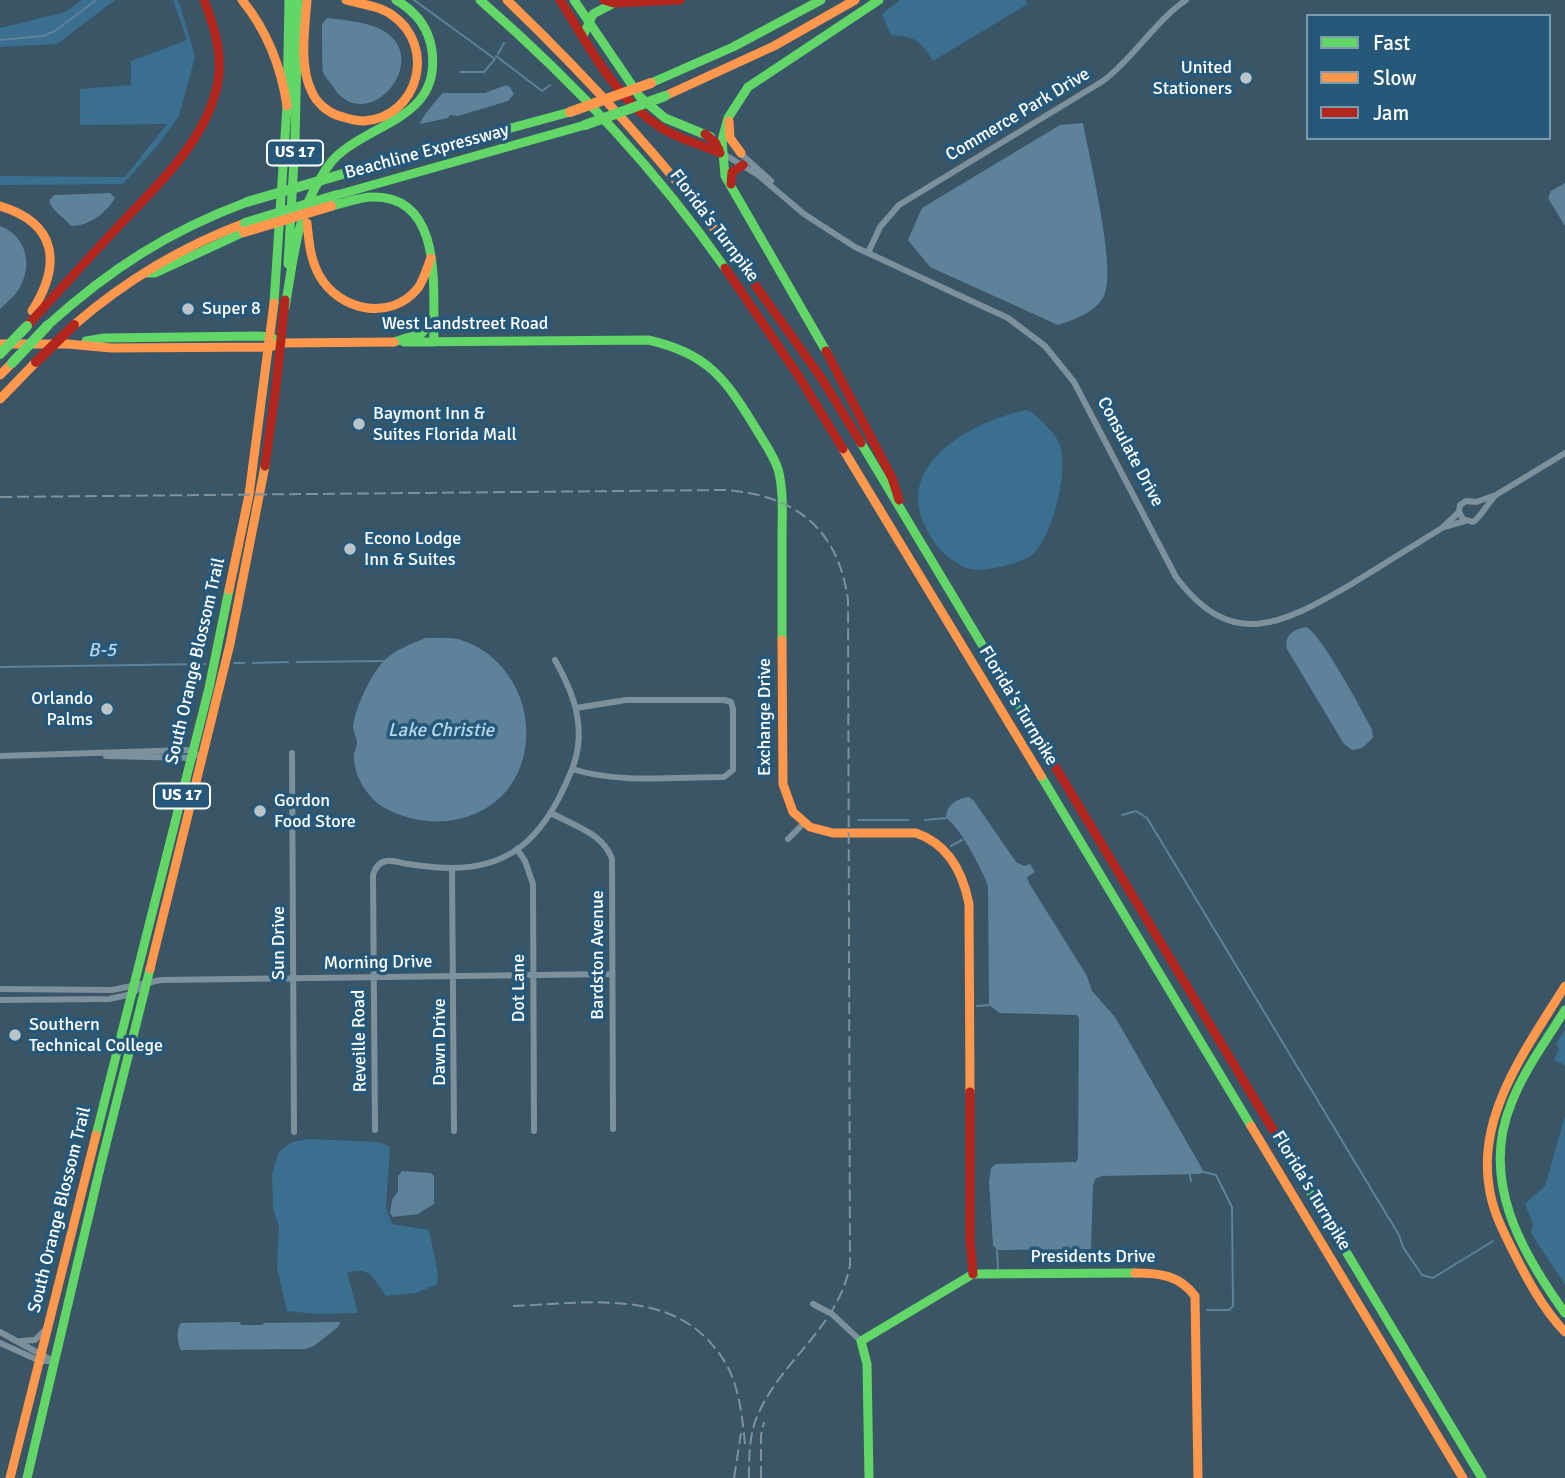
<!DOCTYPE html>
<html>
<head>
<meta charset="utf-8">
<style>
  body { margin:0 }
  #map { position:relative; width:1565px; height:1478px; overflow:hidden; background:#395566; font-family:Signika,sans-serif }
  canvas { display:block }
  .legend { position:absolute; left:1306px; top:14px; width:245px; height:126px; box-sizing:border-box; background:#265979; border:2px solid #7d9baf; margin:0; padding:9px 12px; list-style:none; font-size:21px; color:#fff }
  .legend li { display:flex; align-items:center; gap:14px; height:35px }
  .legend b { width:35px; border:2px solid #7d9baf }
</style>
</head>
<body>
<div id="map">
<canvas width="1565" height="1478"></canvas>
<ul class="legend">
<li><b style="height:9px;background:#63d668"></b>Fast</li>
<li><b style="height:9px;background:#ff974d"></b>Slow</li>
<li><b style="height:9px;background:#b3261e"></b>Jam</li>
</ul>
</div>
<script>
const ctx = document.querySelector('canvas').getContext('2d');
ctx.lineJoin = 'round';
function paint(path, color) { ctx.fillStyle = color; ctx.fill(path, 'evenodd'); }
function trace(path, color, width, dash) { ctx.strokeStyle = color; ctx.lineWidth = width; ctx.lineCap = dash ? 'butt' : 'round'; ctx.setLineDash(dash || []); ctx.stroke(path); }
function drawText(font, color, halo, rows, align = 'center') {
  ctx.font = font + ' Signika,sans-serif'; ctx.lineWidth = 7; ctx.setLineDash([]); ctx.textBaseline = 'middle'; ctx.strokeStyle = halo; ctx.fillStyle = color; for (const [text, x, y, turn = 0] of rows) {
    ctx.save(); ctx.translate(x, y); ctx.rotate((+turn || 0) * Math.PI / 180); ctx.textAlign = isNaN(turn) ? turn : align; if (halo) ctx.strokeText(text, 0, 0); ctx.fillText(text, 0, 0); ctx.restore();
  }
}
const green = new Path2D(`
  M82 0H115L57 44 0 47V28L65 12Z
  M173 0H177L180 5 195 57 179 116 157 146 123 184 0 185V176L125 177 167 124 80 125V89L131 85V61L187 40Z
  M900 0H1025L1028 4 933 61C920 40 916 37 891 35L882 14Z
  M1026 410C1033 412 1037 417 1043 422 1048 428 1056 435 1059 443 1070 467 1053 536 1033 554 1024 561 1010 565 999 567 987 570 973 572 962 566 943 556 933 543 924 524 896 461 975 421 1026 410Z
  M1565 1029V1065L1554 1060 1559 1050 1556 1044Z
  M1565 1116V1285L1531 1233 1533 1224 1525 1204 1545 1186Z
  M308 1139 379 1142 390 1147 386 1207 392 1224 429 1230 438 1274 437 1284 416 1293 386 1296C373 1278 371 1266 347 1273L358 1313 316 1314 287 1311 277 1268 279 1227 273 1208 272 1174 279 1151 292 1142Z`);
const water = new Path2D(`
  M327 18C343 20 370 22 384 31 434 62 364 140 332 85 329 81 324 76 323 72 322 70 322 30 322 24Z
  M506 85 510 87 514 94 508 101 458 116 450 115 448 118 420 124C421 118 437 99 443 93H485Z
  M1083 123C1089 156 1116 267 1105 293 1098 312 1075 319 1058 325L930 267 908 240 922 208 1060 125Z
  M1565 183V226L1548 198 1551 191Z
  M110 193 115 198C105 214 89 226 71 226 64 217 52 211 49 201L54 195Z
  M0 226C27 236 33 266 19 289 14 297 6 303 0 309Z
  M1306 627C1322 635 1361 709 1372 729L1373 738 1362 748 1352 750 1344 744 1287 649C1284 635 1294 629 1306 627Z
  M426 638C436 638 448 637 458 639 546 665 552 798 459 819 432 825 407 820 383 807 366 797 352 772 354 753 355 751 357 745 357 743 357 737 353 733 353 727 355 709 369 679 381 664 393 650 409 645 426 638Z
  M969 797 974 801 1016 862 1024 866 1030 864 1035 872 1027 877 1029 883 1087 976 1092 991 1115 1017 1204 1172 1200 1174 1102 1176 1095 1179 1093 1186 1091 1249 998 1250 993 1245 989 1182 991 1168 996 1164 1076 1162 1078 1158 1079 1018 1077 1015 1000 1013 989 1005 988 886C982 869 960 827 946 818 946 806 957 798 969 797Z
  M402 1171 431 1173 434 1176V1204L418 1214 393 1217 390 1213 392 1200 398 1191V1176Z
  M240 1322 241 1325H262L264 1323 340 1322 338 1327 314 1346 305 1349 181 1350C177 1343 176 1329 181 1323Z`);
const stream = new Path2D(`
  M414 0 495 59
  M0 40 43 36 55 31 96 0
  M498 54 504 43
  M496 56 542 91 550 85
  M460 72H484L495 59
  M297 662 385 661
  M234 663H244
  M253 663 288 662
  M0 667 205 664
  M1122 815 1136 811 1147 818 1399 1235 1403 1247 1422 1275 1433 1278 1493 1241
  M858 820H908
  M925 820 946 818
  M951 846 962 840
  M977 1006 989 1005
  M1204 1172 1216 1175 1232 1207 1233 1306 1229 1310H1207
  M1190 1175 1191 1181
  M997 1249 998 1270`);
const street = new Path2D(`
  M722 153 758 175 804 214 855 247 1008 318 1045 346 1074 382 1176 577C1232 652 1282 624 1350 585 1381 566 1411 547 1442 528L1459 512 1460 505 1466 501 1476 502 1496 495 1565 453
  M740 153 771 181
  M868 253 880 227 899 205 1103 81C1134 58 1154 22 1186 0
  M1459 512 1463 519 1473 522C1480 518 1488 503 1495 496
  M1444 527 1465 521
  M292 753 294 1132
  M0 756 187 750 203 758
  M106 756 193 758
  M572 769C620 784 674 777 724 777L733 770V709L731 702 724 700H626L576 708
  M551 813C573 825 604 834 612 859L613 1129
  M788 839 803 824
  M517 849 525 861 533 884 534 1131
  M452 868 454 1131
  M0 989 112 990 161 980 612 974
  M0 1000 109 999 132 994 144 984
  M375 1130 373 875C375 868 379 862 387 861 393 860 401 863 408 864 422 866 436 868 451 868 505 868 536 843 560 796 567 781 576 764 578 746 582 714 570 687 555 660
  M813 1304 832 1314 861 1341
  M0 1332 53 1361
  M21 1341 35 1340 47 1328
  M0 1343 40 1361H53`);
const fast = new Path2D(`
  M480 0C572 80 655 168 725 268
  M574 0 640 97 665 118 711 137
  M583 36 593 14 614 3
  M651 83 733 47 821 0
  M346 173 570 112
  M337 195 585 125
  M331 206C345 203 359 197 373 197 446 196 432 294 434 342
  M288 264 295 143 298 0
  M145 273H155L244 232
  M274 303 287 106 289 0
  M285 307C293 264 296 217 320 179 326 168 334 157 344 150 384 120 440 113 432 51 429 28 415 11 396 0
  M48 325C110 269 169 231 247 202
  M86 341 104 338 258 336 271 337 276 340
  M394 342 422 333 433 320
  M404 342 648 340C707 353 725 378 755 427 763 441 773 454 778 469 784 491 782 516 782 539 782 572 782 606 782 640
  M826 351 725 176 722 140 728 118 748 87 879 0
  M861 443 1050 758
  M1041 776 1251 1126
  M1565 1010C1546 1041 1524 1070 1511 1104 1480 1180 1521 1252 1565 1313
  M96 1135 209 688 229 590
  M1276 1135 1482 1478
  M27 1478 100 1168 150 969
  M869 1478 867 1364 861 1341 973 1274 1135 1273`);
const slow = new Path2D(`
  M242 0C268 32 281 66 287 106
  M307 0C305 28 299 64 311 90 316 103 329 114 343 117 349 119 357 121 364 121 419 117 437 46 392 15 379 6 361 4 346 0
  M507 0C586 76 660 156 726 244
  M665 96 774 46 855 0
  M729 121 730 138 741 153
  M0 206C57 223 62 264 32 311
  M307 223C309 242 310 258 319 275 339 311 391 322 418 288 424 280 427 267 431 258
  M74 325C126 280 181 247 245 223
  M0 344H68L111 348 270 347 281 343 394 342
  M0 375 12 363
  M0 399 36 362
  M843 449 1041 776
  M229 590 249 495 274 303
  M782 640 783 784 793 812 810 827 833 833H916C948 844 963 873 969 904L970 1092
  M150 969 230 644 265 466
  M1565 986C1529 1045 1477 1113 1489 1186 1492 1210 1503 1231 1513 1251 1527 1279 1543 1309 1565 1332
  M1251 1126 1463 1478
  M1135 1273C1160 1273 1179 1275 1195 1296L1198 1478
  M10 1478 96 1135`);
const jam = new Path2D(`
  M560 0C588 44 614 98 660 127 678 139 700 144 720 153
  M604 0 614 3 680 0
  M705 134 715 142 719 150
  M731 184 732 172 743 165
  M726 244 822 379 861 443
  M725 268 798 375 843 449
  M27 326C56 294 85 262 114 231 151 191 200 148 215 94 225 61 216 31 204 0
  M826 351 892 478 899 500
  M265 466 276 387 285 300
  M1050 758 1276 1135
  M970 1092V1240L973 1274`);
const rail = new Path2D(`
  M0 497 725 490C795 495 838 528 848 600L850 1265C838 1327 786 1356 760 1410 749 1431 749 1455 749 1478
  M513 1306C581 1304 667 1287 715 1348 724 1359 731 1371 735 1385 741 1404 743 1424 745 1444
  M734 1478 741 1433
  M761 1478V1435L764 1422`);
const fastBridge = new Path2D(`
  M585 125 665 96
  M247 202 346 173
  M245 223 337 195
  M0 354 27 326
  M12 363 48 325`);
const slowBridge = new Path2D(`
  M570 112 651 83
  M244 232 331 206`);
const jamBridge = new Path2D(`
  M36 362 74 325`);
const markers = [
  [1246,78,7,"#bac4c9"],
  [188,309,7,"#bac4c9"],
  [359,424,7,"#bac4c9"],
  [350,549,7,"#bac4c9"],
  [107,709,7,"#bac4c9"],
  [260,811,7,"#bac4c9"],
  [15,1035,7,"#bac4c9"]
];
const shields = [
  [295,153,56],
  [182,796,56]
];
const shieldNames = [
  ["US 17",295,153],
  ["US 17",182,796]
];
const poiNames = [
  ["United",1232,68,"right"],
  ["Stationers",1232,89,"right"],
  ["Super 8",202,309],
  ["Baymont Inn &",373,414],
  ["Suites Florida Mall",373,435],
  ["Econo Lodge",364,539],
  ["Inn & Suites",364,560],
  ["Orlando",93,699,"right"],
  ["Palms",93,720,"right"],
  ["Gordon",274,801],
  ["Food Store",274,822],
  ["Southern",29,1025],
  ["Technical College",29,1046]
];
const streetNames = [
  ["Commerce Park Drive",1018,115,-31],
  ["Beachline Expressway",427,152,-15],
  ["Florida's Turnpike",714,226,53],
  ["West Landstreet Road",465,324],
  ["Consulate Drive",1130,452,62],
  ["South Orange Blossom Trail",196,661,-77],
  ["Florida's Turnpike",1018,706,59],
  ["Exchange Drive",765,717,-90],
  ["Sun Drive",279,943,-90],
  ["Bardston Avenue",598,955,-90],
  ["Morning Drive",378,963,-1],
  ["Dot Lane",519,988,-90],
  ["Reveille Road",360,1041,-91],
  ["Dawn Drive",440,1042,-90],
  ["Florida's Turnpike",1311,1191,59],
  ["South Orange Blossom Trail",60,1210,-76],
  ["Presidents Drive",1093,1257]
];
const waterNames = [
  ["B-5",102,651,-1],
  ["Lake Christie",441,731]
];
paint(green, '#3a6f90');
paint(water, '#5e8299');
trace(stream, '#5e8299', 2);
trace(street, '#7d919d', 6);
trace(fast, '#63d668', 9);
trace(slow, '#ff974d', 9);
trace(jam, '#b3261e', 9);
trace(rail, '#7f919d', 2, [12, 5]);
trace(fastBridge, '#63d668', 10);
trace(slowBridge, '#ff974d', 10);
trace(jamBridge, '#b3261e', 10);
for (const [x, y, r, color] of markers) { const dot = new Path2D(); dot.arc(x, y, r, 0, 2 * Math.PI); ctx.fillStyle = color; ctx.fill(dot); trace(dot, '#265979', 2.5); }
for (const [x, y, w] of shields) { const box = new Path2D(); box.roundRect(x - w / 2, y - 12.5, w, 25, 5); ctx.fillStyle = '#265979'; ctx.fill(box); trace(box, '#fff', 2); }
drawText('bold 16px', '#fff', null, shieldNames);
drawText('18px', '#fff', '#265979', poiNames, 'left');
drawText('18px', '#fff', '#265979', streetNames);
drawText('italic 19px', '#b4d7eb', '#265979', waterNames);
</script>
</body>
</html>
